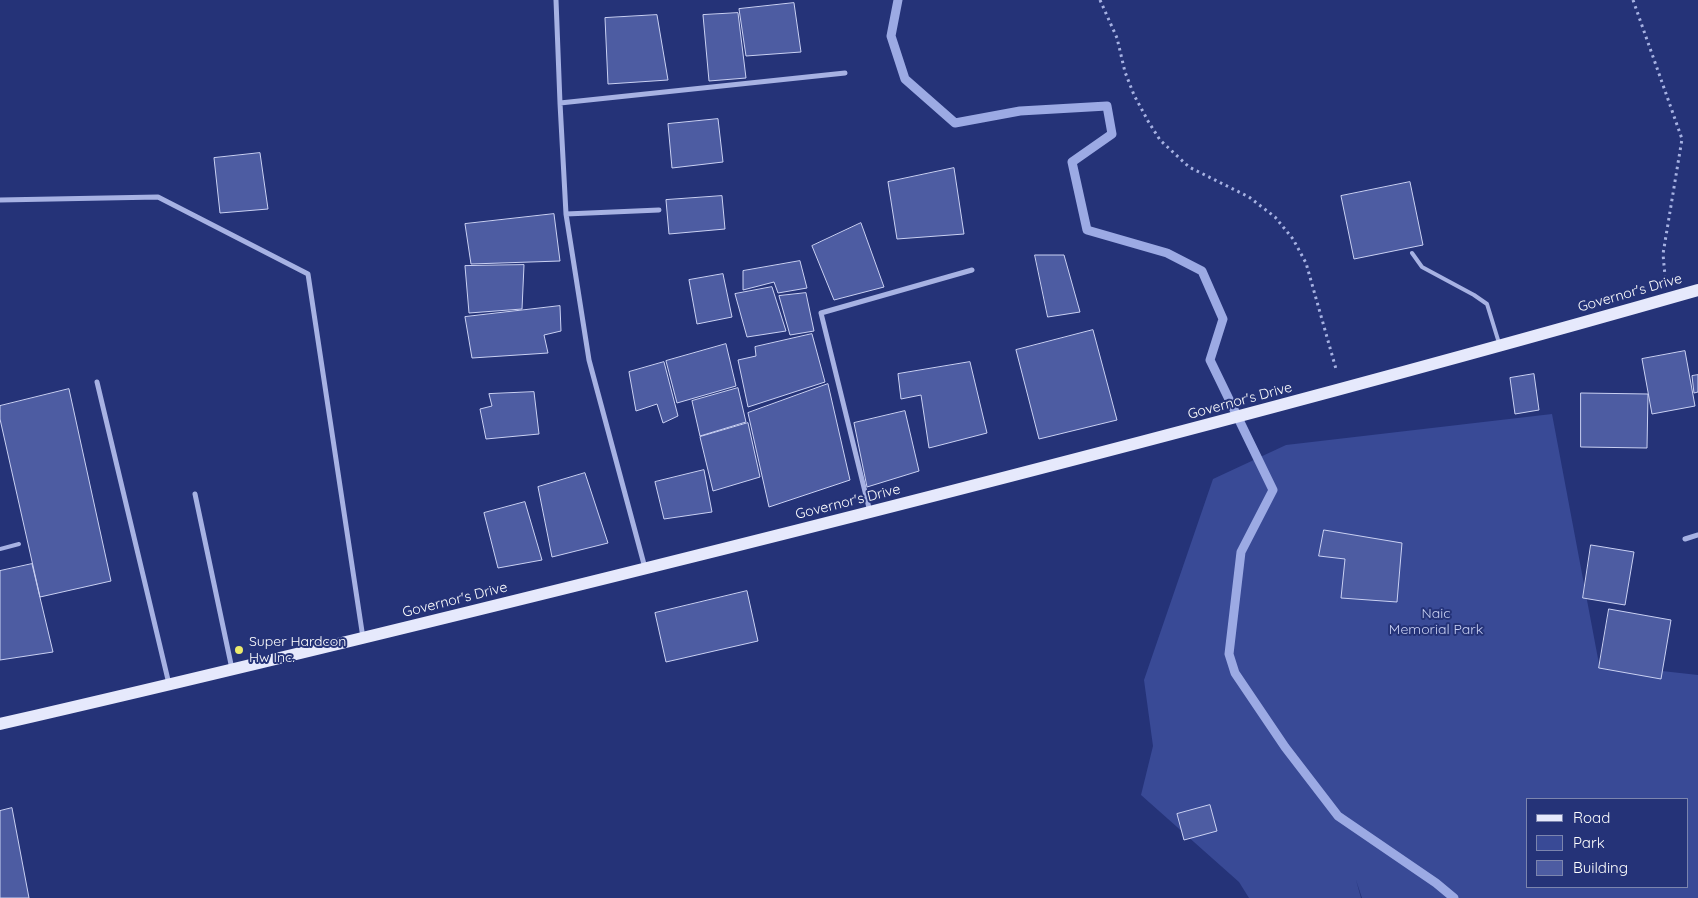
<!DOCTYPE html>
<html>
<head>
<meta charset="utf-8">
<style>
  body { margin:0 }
  #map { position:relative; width:1698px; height:898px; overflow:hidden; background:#253378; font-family:Quicksand,sans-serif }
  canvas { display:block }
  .legend { position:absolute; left:1526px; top:798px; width:162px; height:90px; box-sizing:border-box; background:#253378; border:1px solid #7c85ae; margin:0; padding:6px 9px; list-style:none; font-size:15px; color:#fff }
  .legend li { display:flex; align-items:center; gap:10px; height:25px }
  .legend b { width:25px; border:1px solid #7c85ae }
</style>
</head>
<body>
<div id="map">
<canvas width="1698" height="898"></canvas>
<ul class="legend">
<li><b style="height:6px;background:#e6e9fc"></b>Road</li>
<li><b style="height:14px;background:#394a96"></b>Park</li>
<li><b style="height:14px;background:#4d5ca2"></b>Building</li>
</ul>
</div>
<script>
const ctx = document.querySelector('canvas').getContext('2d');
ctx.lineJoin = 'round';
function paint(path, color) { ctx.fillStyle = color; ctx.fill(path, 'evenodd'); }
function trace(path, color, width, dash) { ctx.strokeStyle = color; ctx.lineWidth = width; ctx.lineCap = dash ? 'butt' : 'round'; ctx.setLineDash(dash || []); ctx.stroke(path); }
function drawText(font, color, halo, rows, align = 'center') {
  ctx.font = font + ' Quicksand,sans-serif'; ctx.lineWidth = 4; ctx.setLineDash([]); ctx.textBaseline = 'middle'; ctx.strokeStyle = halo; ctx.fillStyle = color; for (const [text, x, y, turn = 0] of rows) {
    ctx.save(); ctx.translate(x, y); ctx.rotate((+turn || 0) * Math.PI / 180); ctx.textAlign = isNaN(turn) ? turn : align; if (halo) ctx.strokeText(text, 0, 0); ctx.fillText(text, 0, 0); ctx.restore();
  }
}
const green = new Path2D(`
  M1552 414 1599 664 1698 675V898H1362L1356 880 1361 898H1249L1239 882 1141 795 1153 746 1144 680 1213 479 1286 445ZM1527 799H1687V887H1527Z`);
const stream = new Path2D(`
  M898 0 891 36 905 79 955 123 1020 111 1107 106 1112 134 1072 162 1087 230 1167 253 1202 271 1223 319 1210 360 1273 490 1241 552 1229 654 1235 673 1285 747 1338 816 1436 883 1454 898`);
const building = new Path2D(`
  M794 3 801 52 746 56 739 9Z
  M738 13 746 78 709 81 703 15Z
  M657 15 668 80 608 84 605 18Z
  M718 119 723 162 672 168 668 124Z
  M260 153 268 209 220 213 214 158Z
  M954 168 964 234 897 239 888 182Z
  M1410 182 1423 245 1354 259 1341 196Z
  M722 196 725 229 669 234 666 200Z
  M554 214 560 261 471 264 465 224Z
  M861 223 884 287 834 300 812 246Z
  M1035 255H1064L1080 312 1048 317Z
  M800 261 807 288 778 293 774 282 743 290V271Z
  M524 265 522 309 469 313 465 266Z
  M723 274 732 317 697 324 689 280Z
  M772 287 786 331 747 337 735 294Z
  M806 293 814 331 790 335 779 296Z
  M560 306 561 331 544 335 548 353 472 358 465 317Z
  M1093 330 1117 420 1039 439 1016 350Z
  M812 334 825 382 748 407 738 360 756 356 755 347Z
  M726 344 736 386 677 403 666 361Z
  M1685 351 1695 406 1652 414 1642 359Z
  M664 362 678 416 663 423 657 404 636 411 629 372Z
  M970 362 987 433 929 448 921 395 901 399 898 374Z
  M1534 374 1539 410 1515 414 1510 378Z
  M1698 375V392L1694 393 1692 376Z
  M828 384 850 480 769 507 748 413Z
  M738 388 746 422 700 436 692 401Z
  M69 389 111 581 40 597 0 419V406Z
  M534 392 539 434 486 439 480 409 492 406 489 394Z
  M1581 393 1648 394 1647 448 1581 447Z
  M905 411 919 471 867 487 854 423Z
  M748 423 760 477 713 491 700 437Z
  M704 470 712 512 664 519 655 482Z
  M585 473 608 543 552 557 538 487Z
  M525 502 542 560 498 568 484 513Z
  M1324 530 1402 543 1397 602 1341 598 1345 559 1319 556Z
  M1591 545 1634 552 1625 605 1583 598Z
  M32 564 53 652 0 660V571Z
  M747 591 758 641 666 662 655 613Z
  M1609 609 1671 620 1661 679 1599 668Z
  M1210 805 1217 831 1184 840 1177 814Z
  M12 808 29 898H0V811Z`);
const path = new Path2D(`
  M1100 0 1117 38 1125 72 1134 95 1148 121 1160 140 1189 167 1249 197 1275 217 1293 239 1306 263 1336 369
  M1633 0 1682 139 1663 254 1665 276`);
const service = new Path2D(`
  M1412 253 1422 267 1474 295 1487 304 1499 343
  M0 549 19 544`);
const minor = new Path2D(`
  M556 0 560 103
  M0 200 158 197 308 274 363 638
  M566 214 659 210
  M97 382 169 684
  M195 494 232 669
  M870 512 821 313 972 270
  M1685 539 1698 535
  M645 568 589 360 566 214 560 103 845 73`);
const primary = new Path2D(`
  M0 724C217 674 434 621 651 567 1001 480 1351 389 1698 290`);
const markers = [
  [239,650,5,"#ecea6c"]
];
const streetNames = [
  ["Governor's Drive",1630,293,-16],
  ["Governor's Drive",1240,401,-15],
  ["Governor's Drive",848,502,-14],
  ["Governor's Drive",455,600,-14]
];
const parkNames = [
  ["Naic",1436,614],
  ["Memorial Park",1436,630]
];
const poiNames = [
  ["Super Hardcon",249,642],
  ["Hw Inc.",249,658]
];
paint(green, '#394a96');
trace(stream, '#9caae4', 9);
paint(building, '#4d5ca2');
trace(building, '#cad1f3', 1);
trace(path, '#a7b2e3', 3, [2.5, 4]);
trace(service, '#a7b2e3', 4);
trace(minor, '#a7b2e3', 5);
trace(primary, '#e6e9fc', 12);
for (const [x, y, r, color] of markers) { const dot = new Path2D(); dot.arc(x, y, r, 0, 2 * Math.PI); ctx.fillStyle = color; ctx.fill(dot); trace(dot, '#253378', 2); }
drawText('14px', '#fff', '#253378', streetNames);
drawText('14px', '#cad1f3', '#253378', parkNames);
drawText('14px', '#fff', '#253378', poiNames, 'left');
</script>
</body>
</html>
